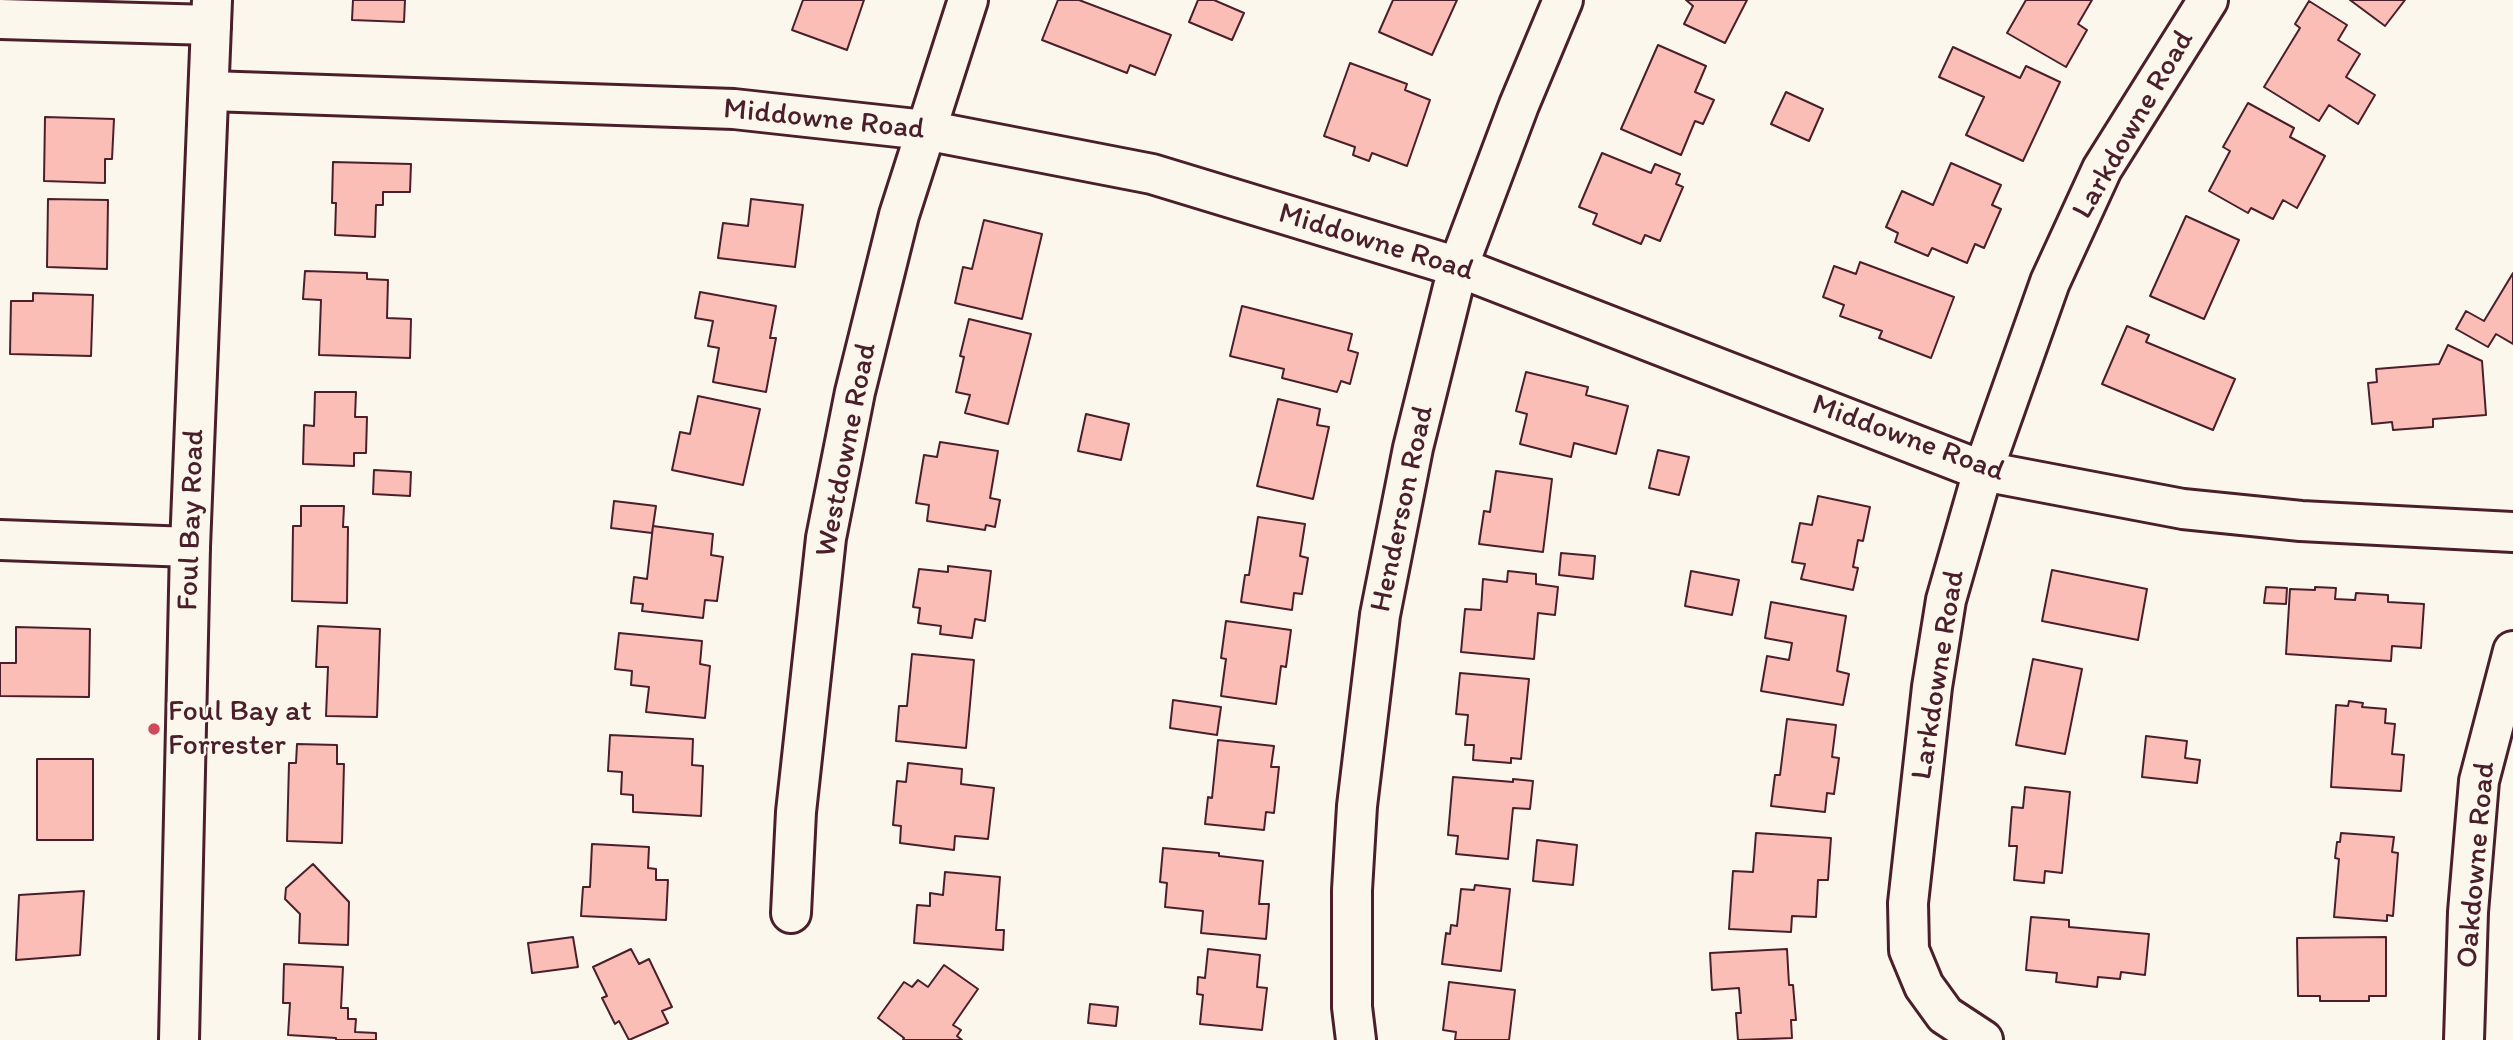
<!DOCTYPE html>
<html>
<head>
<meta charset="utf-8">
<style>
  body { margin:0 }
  canvas { display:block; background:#fbf7ec }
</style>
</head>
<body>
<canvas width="2513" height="1040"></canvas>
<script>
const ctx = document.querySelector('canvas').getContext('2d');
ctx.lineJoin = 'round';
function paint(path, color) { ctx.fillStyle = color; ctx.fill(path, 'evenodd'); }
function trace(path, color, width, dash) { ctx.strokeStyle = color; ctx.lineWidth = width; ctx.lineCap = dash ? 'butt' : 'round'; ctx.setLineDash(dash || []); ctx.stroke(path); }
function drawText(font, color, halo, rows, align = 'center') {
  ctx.font = font + ' Itim,sans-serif'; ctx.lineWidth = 5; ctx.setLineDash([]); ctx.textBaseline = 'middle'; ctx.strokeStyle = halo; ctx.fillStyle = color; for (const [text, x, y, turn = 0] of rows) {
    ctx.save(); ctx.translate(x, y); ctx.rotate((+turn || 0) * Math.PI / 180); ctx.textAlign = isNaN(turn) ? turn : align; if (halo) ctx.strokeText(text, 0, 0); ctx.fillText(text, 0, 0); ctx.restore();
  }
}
const building = new Path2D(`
  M353 0H405L404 22 352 20Z
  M803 0H864L847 50 792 30Z
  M1058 0H1079L1171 35 1155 75 1130 65 1127 73 1042 40Z
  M1198 0H1214L1244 13 1232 40 1189 22Z
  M1393 0H1457L1432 55 1379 32Z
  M1686 0H1747L1725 43 1684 24 1693 6Z
  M2026 0H2092L2078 24 2087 30 2066 67 2007 33Z
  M2350 0H2405L2385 26Z
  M2309 1 2347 25 2338 40 2360 54 2346 77 2375 95 2358 124 2329 105 2319 121 2264 87 2300 28 2295 24Z
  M1658 45 1706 66 1695 92 1714 100 1703 124 1695 121 1681 155 1621 129Z
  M1953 47 2020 78 2026 66 2060 82 2023 161 1966 135 1984 97 1939 77Z
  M1350 63 1407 84 1405 90 1430 100 1407 166 1372 153 1369 161 1353 155 1355 147 1324 136Z
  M1786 92 1823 109 1809 141 1771 124Z
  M2248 103 2294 128 2290 137 2325 156 2297 208 2283 200 2273 219 2251 208 2248 213 2209 191 2230 151 2223 147Z
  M45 117 114 119 112 159H105V183L44 181Z
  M1602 153 1651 173 1655 164 1680 174 1676 184 1683 187 1660 241 1645 235 1641 244 1593 224 1597 214 1579 207Z
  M333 162 411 164 410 192H383V205H376L375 237 335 235 336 203H332Z
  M1951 163 2001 185 1992 205 2001 209 1984 248 1975 244 1967 263 1932 248 1928 256 1895 242 1898 233 1886 227 1902 191 1933 205Z
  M48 199 108 200 107 269 47 267Z
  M751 199 803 205 795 267 718 258 723 223 748 226Z
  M2186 216 2239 240 2204 319 2150 296Z
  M984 220 1042 234 1022 319 955 303 963 267 972 269Z
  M1860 262 1954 297 1931 358 1879 338 1882 331 1840 316 1844 305 1823 297 1834 266 1856 274Z
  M305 271 367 273V279L388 280 387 318 411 319 410 358 319 355 321 300 303 299Z
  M2513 273V344L2496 334 2488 347 2456 329 2466 311 2484 321Z
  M700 292 776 306 770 338H776L766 392 713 382 719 348 708 346 713 321 695 318Z
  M33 293 93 295 91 356 10 354 11 301H33Z
  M1242 306 1352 334 1348 350 1358 353 1350 384 1341 381 1337 392 1282 378 1284 369 1230 356Z
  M969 319 1031 334 1008 424 965 413 970 395 956 392 964 357 960 356Z
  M2127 326 2149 335 2146 342 2235 379 2213 430 2102 384Z
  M2448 345 2482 361 2486 415 2433 419V427L2393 430 2392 422 2372 424 2368 383 2377 382 2376 369 2439 364Z
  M1526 372 1588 387 1586 395 1628 406 1616 454 1574 443 1571 457 1520 444 1527 414 1516 411Z
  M315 392H356L355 417H367L366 453H354V466L303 464 304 425 314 426Z
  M698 396 760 409 743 485 672 470 680 432 690 434Z
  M1278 399 1320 409 1317 425 1329 427 1313 499 1257 486Z
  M1086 414 1129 424 1121 460 1078 451Z
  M940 442 998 451 990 498 1000 500 995 527 986 525 985 530 927 521 929 505 916 503 924 455 937 457Z
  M1658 450 1689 457 1679 495 1649 488Z
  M374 470 411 472 410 496 373 494Z
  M1496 471 1552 479 1543 552 1479 544 1484 511 1490 512Z
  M1818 496 1870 507 1863 541 1858 540 1853 567 1858 568 1853 590 1801 579 1805 564 1792 562 1800 523 1812 525Z
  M614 501 656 506 652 533 611 528Z
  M301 506H344L343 527H348L347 603 292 601 293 526H301Z
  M1258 517 1305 524 1300 556 1308 558 1302 594 1294 593 1292 610 1241 602 1245 575H1249Z
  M653 526 713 534 711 555 723 557 717 601 705 600 703 618 642 611 643 604 631 603 634 577 647 579Z
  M1561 553 1595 556 1593 579 1559 575Z
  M948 566 991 571 985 621 975 619 972 638 940 634 941 626 918 623 920 608 913 607 919 569 948 572Z
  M2052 570 2147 589 2138 640 2042 621Z
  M1508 571 1536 574V584L1558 587 1555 615 1538 613 1534 659 1461 652 1465 609 1481 610 1483 579 1507 582Z
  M1691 571 1739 580 1732 615 1685 606Z
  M2266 587 2287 588 2286 604 2264 603Z
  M2315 587 2336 588 2335 599 2355 600 2356 593 2388 595V602L2424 604 2421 648 2392 646 2391 661 2286 654 2290 589 2315 590Z
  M1771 602 1846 616 1837 671 1849 674 1843 705 1761 691 1767 656 1789 660 1792 643 1765 638Z
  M1226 621 1291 630 1286 667 1281 666 1276 704 1221 696 1226 659 1221 658Z
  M318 626 380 629 377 717 326 716 328 667H316Z
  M16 627 90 629 89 697 0 696V663H16Z
  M619 633 702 641 700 664 710 666 705 718 646 712 649 687 631 685 632 671 615 669Z
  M912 654 974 660 966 748 896 741 899 706H907Z
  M2033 659 2082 669 2065 754 2016 745Z
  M1460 673 1529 679 1521 759 1511 758V763L1473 760 1474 745H1465L1468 715 1456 714Z
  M1173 700 1221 707 1217 735 1170 728Z
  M2349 701 2363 703 2362 707 2386 709 2385 723 2395 724 2392 754 2404 755 2401 791 2331 787 2336 705 2348 706Z
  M1787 719 1836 725 1832 757 1839 758 1834 794 1827 793 1825 812 1771 806 1775 775H1780Z
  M610 735 693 739 692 765 703 766 701 816 633 812V795L621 794 622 772 608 771Z
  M2146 736 2187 741 2185 758 2200 760 2197 783 2142 777Z
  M1218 740 1274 746 1271 767H1279L1274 813 1266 812 1264 830 1205 824 1208 797 1212 798Z
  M297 744 337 745V764H344L342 843 287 841 289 763H296Z
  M37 759H93V840H37Z
  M908 763 962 769 961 784 994 788 988 839 955 836 954 850 900 843 901 826 893 825 897 781 906 782Z
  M1453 777 1513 782V779L1533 781 1530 809 1513 808 1508 859 1456 854 1458 836 1448 835Z
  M2025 787 2070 792 2062 873 2045 871 2044 883 2014 880 2017 846H2009L2012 807 2023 808Z
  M1756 833 1831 838 1828 880H1818L1816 917 1792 916 1791 932 1729 929 1733 871 1753 872Z
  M2341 833 2394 837 2392 852 2398 853 2393 916 2387 915V921L2334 917 2339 859 2335 858 2337 842H2340Z
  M1537 840 1577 845 1573 885 1533 881Z
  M592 844 649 847 648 868 656 869V880H668L666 920 581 916 583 887H590Z
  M1163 848 1219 853V856L1263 861 1259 904H1269L1266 939 1201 933 1203 911 1165 907 1167 883 1160 882Z
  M313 864 349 902 348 945 299 943 300 914 285 899 286 888Z
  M945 872 1000 877 996 930H1004L1003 950 914 943 917 905 930 906V893L943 895Z
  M1475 885 1510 889 1501 971 1442 964 1446 933 1450 934 1451 925 1457 926 1461 889 1474 890Z
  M84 891 80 955 16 960 19 895Z
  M2031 917 2069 920V927L2149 934 2145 975 2121 972 2120 979 2098 977 2097 987 2056 982 2057 973 2026 970Z
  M573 937 578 967 532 973 528 943Z
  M2386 937V996H2369V1001H2320V996H2298L2297 938Z
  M631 949 639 964 649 959 672 1007 662 1011 668 1023 629 1040 619 1021 615 1024 602 998 607 996 593 967Z
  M1208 949 1260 955 1257 987 1267 988 1262 1030 1200 1024 1203 995 1197 994 1198 977 1205 978Z
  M1787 949 1789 985H1793L1796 1020H1791L1792 1038 1738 1040 1736 1013H1741L1739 988 1712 990 1710 953Z
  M284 964 343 967 341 1008H348V1019H356L355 1032 376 1033V1040H336V1038L288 1035 290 1003H283Z
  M944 965 978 989 953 1025 961 1030 957 1036 962 1040H903L904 1038 878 1018 904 982 912 987 918 980 928 987Z
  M1449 982 1515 990 1509 1040H1455L1456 1032 1443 1030Z
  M1090 1004 1118 1007 1116 1026 1088 1023Z`);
const street = new Path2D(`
  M0 19 211 25
  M210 91 734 109 925 130 1152 174 1458 267 1983 471 2183 509 2301 521 2513 532
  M0 540 190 547
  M791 913 796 812 826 538 855 392 899 215 968 0
  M1356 1040 1352 1007V890L1357 806 1380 615 1413 448 1458 267 1519 105 1563 0
  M1983 1040 1945 1015 1924 986 1909 950 1908 903 1932 687 1946 600 1983 471 2050 282 2102 169 2208 0
  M2464 1040 2468 912 2479 781 2513 651`);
const secondary = new Path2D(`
  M179 1040 190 547 212 0`);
const markers = [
  [154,729,7,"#d1495b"]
];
const streetNames = [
  ["Middowne Road",824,120,6],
  ["Larkdowne Road",2134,125,-60],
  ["Middowne Road",1376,243,17],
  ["Middowne Road",1908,439,20],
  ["Westdowne Road",847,450,-79],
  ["Henderson Road",1403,509,-78],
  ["Foul Bay Road",192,520,-88],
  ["Larkdowne Road",1939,675,-81],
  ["Oakdowne Road",2477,865,-85]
];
const poiNames = [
  ["Foul Bay at",168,712],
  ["Forrester",168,746]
];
paint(building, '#fabeb7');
trace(building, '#4a1f2b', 2);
trace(street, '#4a1f2b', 44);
trace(secondary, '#4a1f2b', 44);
trace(street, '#fbf7ec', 38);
trace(secondary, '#fbf7ec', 38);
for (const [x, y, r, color] of markers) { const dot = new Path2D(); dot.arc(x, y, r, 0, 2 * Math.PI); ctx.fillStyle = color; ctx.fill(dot); trace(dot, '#fbf7ec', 2.5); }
drawText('30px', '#4a1f2b', '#fbf7ec', streetNames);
drawText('30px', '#4a1f2b', '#fbf7ec', poiNames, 'left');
</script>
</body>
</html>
